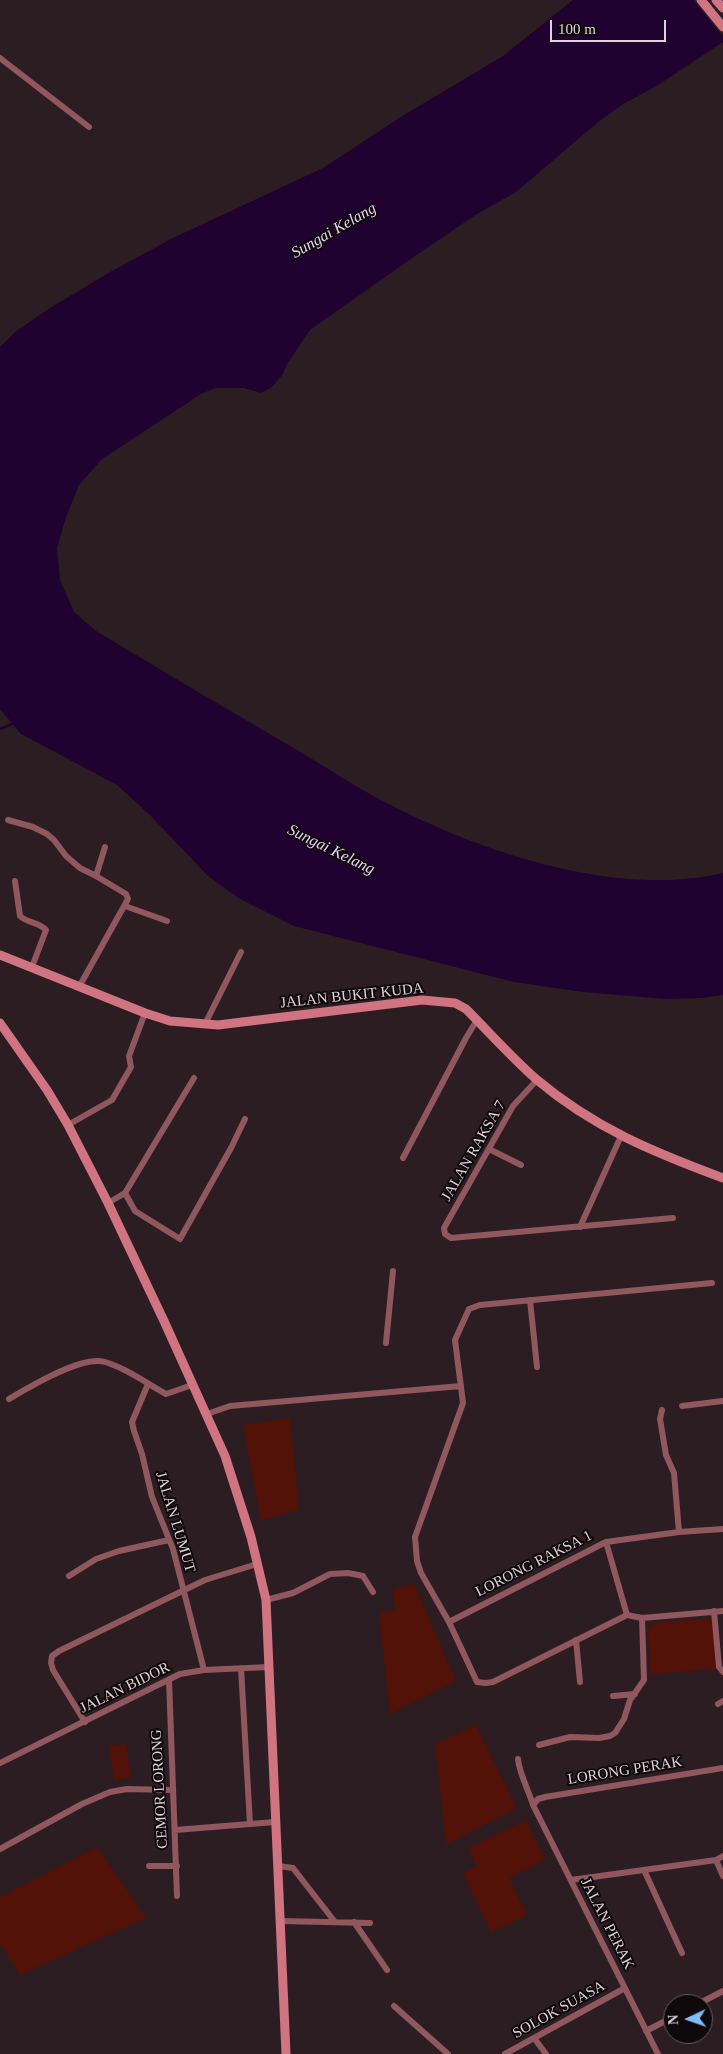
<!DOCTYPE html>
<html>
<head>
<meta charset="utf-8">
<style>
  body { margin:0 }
  #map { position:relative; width:723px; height:2054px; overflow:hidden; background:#2c1d23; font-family:"Times New Roman",serif }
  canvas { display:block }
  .north { position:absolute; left:663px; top:1994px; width:50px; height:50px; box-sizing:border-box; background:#10090c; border:1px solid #625a5e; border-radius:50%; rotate:267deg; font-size:14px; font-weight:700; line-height:20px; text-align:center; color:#ded3d8 }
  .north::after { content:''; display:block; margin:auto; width:18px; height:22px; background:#7ebdf9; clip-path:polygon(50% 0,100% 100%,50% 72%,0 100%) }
  .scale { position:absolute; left:550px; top:20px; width:116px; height:22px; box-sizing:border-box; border:2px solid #ded3d8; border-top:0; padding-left:6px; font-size:15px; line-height:18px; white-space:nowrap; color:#ded3d8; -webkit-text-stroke:4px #10090c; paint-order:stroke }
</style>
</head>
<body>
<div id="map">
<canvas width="723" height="2054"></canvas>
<div class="north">N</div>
<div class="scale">100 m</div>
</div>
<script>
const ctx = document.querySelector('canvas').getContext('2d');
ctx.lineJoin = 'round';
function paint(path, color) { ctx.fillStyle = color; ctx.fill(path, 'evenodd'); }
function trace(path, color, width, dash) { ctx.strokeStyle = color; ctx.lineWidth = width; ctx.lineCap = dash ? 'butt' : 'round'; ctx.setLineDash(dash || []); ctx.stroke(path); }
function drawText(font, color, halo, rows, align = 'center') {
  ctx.font = font + ' "Times New Roman",serif'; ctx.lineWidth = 4; ctx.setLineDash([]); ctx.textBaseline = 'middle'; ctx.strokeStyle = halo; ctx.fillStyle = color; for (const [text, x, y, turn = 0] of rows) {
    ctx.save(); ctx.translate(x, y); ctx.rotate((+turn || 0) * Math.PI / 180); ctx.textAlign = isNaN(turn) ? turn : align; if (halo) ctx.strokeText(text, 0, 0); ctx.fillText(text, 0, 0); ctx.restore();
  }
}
const green = new Path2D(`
  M290 1418 299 1509 261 1521 243 1425Z
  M414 1584 456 1681 390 1714 379 1613 395 1610 393 1589Z
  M712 1618 716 1669 650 1674 648 1629 654 1623Z
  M476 1725 517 1808 446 1845 435 1744Z
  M126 1744 131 1777 114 1780 109 1746Z
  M526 1820 545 1860 509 1878 527 1915 491 1932 463 1873 477 1866 468 1848Z
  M97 1847 146 1918 20 1975 0 1944V1897Z`);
const water = new Path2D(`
  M573 0H723V42L655 87 623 104 597 123 516 192 477 214 412 258 310 330 287 364 283 374 272 387 261 393 244 388H215L201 394 102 459 79 485 66 517 57 548 60 580 74 612 96 631C159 669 222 706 285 743 310 757 334 773 359 788 459 845 608 900 723 873V995L701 998 666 999 583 992 514 982 294 926 240 899 208 876 150 815 117 785 21 734 0 709V347L15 332 50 308 112 271 173 238 323 168 399 118 503 56Z`);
const pier = new Path2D(`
  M693 0 723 1V36Z`);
const stream = new Path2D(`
  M0 729 12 724`);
const street = new Path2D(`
  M0 58 89 127
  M8 820 33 827 47 834 54 840 66 856 80 868 96 876 126 894 128 899 79 987
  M96 876 105 847
  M15 881 20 916C27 923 39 922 46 930L32 967
  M125 906 167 921
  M205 1024 241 952
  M537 1080 513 1106 444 1228 445 1234 451 1238 673 1218
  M68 1125 112 1100 131 1067 129 1056 145 1013
  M489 1149 521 1165
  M403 1158 466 1038 477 1020
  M125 1193 135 1211 180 1239 231 1148 245 1119
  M108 1203 125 1193 194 1078
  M580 1227 621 1136
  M530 1300 537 1367
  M386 1343 393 1271
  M148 1384 132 1422 134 1431 142 1454 152 1497 173 1549 204 1670
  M9 1399C29 1387 82 1355 105 1362 126 1368 146 1383 166 1394L192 1385
  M682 1406 723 1401
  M662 1410 660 1419 666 1455 674 1473 679 1532
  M207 1414 230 1406 461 1386
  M606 1542 627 1615 493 1682 486 1683 477 1682 449 1622 421 1573 417 1561 415 1537 463 1403 455 1340 469 1309 480 1305 712 1283
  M69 1576 96 1559 119 1551 169 1540
  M266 1600 293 1593 330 1574 348 1573 363 1576 373 1592
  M714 1611 719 1667 723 1672
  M627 1615 642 1618 723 1611
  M449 1622 606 1542 679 1532 723 1529
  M576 1640 580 1682
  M241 1668 250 1824
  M169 1680 177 1896
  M613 1696 635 1694
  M718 1704 723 1701
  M85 1722 53 1670 51 1663 52 1656 59 1651 205 1580 257 1564
  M539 1745 570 1737 599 1738 610 1736 615 1733 624 1719 630 1700 644 1680 642 1618
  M518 1759C519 1773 529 1791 533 1805L658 2054
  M0 1763 180 1674 204 1670 269 1667
  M533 1805 538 1799 545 1797 723 1768
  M175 1830 275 1822
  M0 1849 82 1804 110 1792 127 1789 172 1790
  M716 1860 723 1876
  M149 1866H177
  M278 1866 293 1868 335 1922
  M644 1870 682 1953
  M571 1880 716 1860 723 1856
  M280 1921 370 1923
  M354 1922 387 1970
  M698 2004 723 1991
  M394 2006 448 2054
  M646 2031 673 2017
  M534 2038 546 2054
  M505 2054 625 1988`);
const secondary = new Path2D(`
  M701 0 723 27
  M716 0 723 8
  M0 955 145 1013 170 1021 218 1025 422 1000 455 1003 466 1009C489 1032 511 1057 536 1079 594 1128 653 1152 723 1178
  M0 1023 47 1090 68 1125 108 1203 164 1321 225 1456 251 1537 266 1600 286 2054`);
const streetNames = [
  ["JALAN BUKIT KUDA",352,996,-6],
  ["JALAN RAKSA 7",474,1151,-60],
  ["JALAN LUMUT",175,1522,73],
  ["LORONG RAKSA 1",534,1564,-27],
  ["JALAN BIDOR",125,1688,-26],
  ["LORONG PERAK",625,1771,-9],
  ["CEMOR LORONG",160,1789,-93],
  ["JALAN PERAK",607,1924,63],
  ["SOLOK SUASA",559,2010,-29]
];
const waterNames = [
  ["Sungai Kelang",334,231,-30],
  ["Sungai Kelang",331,850,26]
];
paint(green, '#521207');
paint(water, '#1f022f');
paint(pier, '#2c1d23');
trace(stream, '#1f022f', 2.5);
trace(street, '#91575f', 6);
trace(secondary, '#d07481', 9);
drawText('15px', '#ded3d8', '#10090c', streetNames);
drawText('italic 16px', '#e7d2f8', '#10090c', waterNames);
</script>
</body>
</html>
